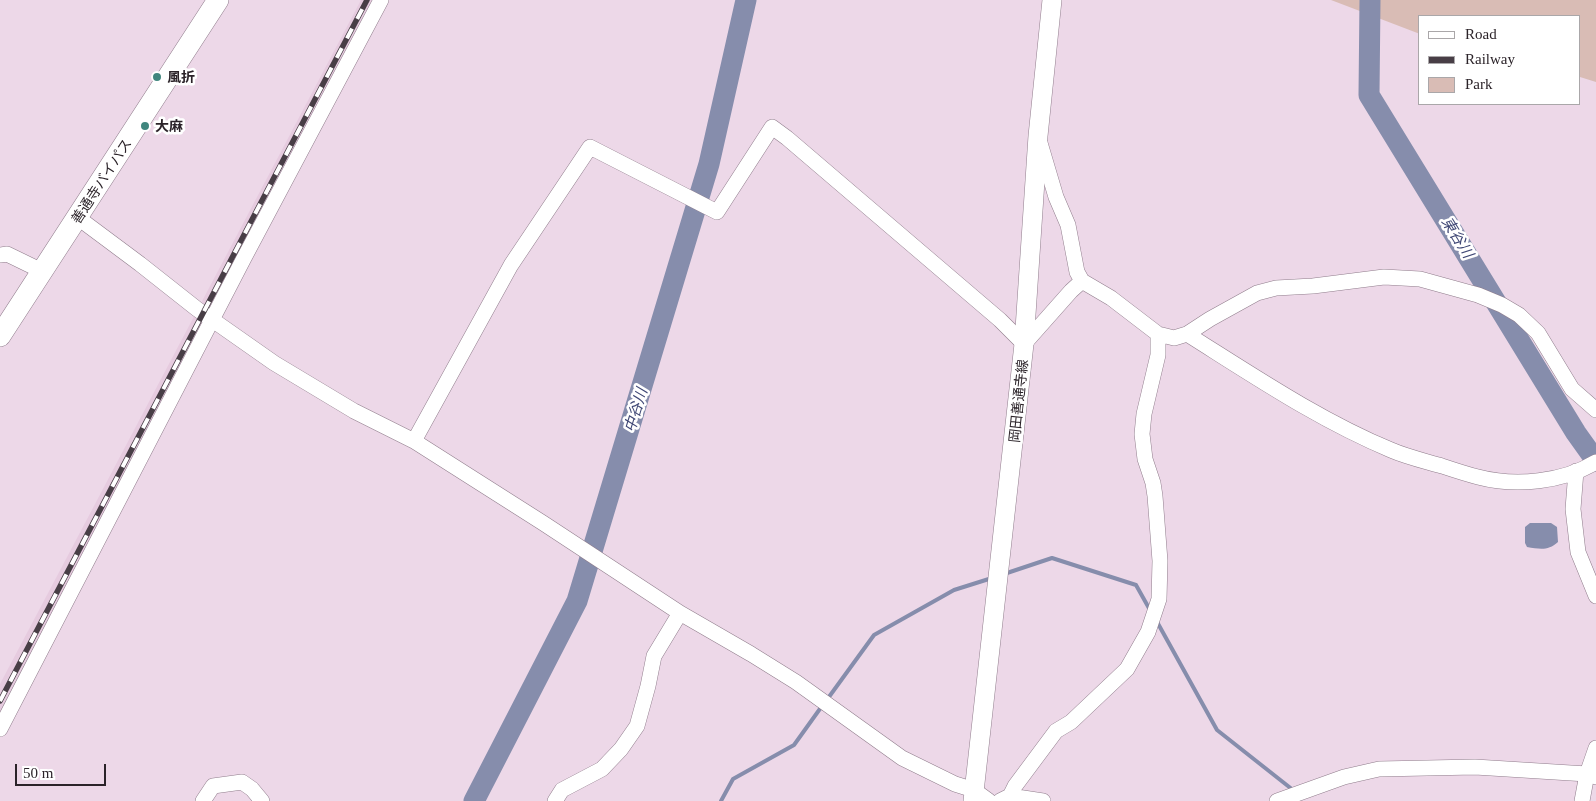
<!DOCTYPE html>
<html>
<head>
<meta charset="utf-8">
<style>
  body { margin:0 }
  #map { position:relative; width:1596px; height:801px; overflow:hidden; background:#edd8e8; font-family:Georgia,serif }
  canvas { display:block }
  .legend { position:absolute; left:1418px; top:15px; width:162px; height:90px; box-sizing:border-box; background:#fff; border:1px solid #aaa7a9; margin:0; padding:6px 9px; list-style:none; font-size:15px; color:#2b2329 }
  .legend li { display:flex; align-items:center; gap:10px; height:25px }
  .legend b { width:25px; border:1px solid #aaa7a9 }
  .scale { position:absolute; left:15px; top:764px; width:91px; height:22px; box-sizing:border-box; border:2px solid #2b2329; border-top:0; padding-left:6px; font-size:15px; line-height:18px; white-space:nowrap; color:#2b2329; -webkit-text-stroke:4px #fff; paint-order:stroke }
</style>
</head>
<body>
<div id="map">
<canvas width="1596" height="801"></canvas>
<ul class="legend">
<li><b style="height:6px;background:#fff"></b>Road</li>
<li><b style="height:6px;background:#483e46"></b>Railway</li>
<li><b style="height:14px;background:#d9bcb5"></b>Park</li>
</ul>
<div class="scale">50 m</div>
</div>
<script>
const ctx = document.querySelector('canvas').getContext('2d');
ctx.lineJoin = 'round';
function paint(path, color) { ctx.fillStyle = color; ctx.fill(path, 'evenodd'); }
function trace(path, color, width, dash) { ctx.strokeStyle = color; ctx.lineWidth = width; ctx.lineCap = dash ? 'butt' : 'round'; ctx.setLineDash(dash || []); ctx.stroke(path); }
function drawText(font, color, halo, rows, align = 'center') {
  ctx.font = font + ' Georgia,"Noto Sans JP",serif'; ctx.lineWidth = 5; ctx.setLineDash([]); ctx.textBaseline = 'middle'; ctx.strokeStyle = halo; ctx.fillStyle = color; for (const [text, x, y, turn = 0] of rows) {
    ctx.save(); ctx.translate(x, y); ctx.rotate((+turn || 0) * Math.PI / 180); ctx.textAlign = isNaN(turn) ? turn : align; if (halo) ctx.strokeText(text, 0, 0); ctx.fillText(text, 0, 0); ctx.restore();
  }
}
const built = new Path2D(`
  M361 0H373L0 714V684Z`);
const green = new Path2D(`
  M1331 0H1596V82L1580 77V16H1420V34Z`);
const water = new Path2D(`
  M1530 523H1551L1557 527 1558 542C1548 551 1540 549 1527 547L1525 543V527Z`);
const stream = new Path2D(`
  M1004 574 1052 558 1136 585 1150 610
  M1156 620 1217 730 1293 790
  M826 701 874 635 954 590 992 578
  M721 801 733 779 794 745 822 706`);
const river = new Path2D(`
  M1370 0 1369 95 1576 433 1596 461
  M474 801 577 601 709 164 746 0`);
const minor = new Path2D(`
  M1040 143 1056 197 1068 225 1077 272 1082 281 1111 298 1158 334 1174 338 1187 334 1210 319 1257 293 1276 288 1313 286 1384 277 1420 279 1478 295 1502 305 1519 315 1538 333 1572 389 1596 410
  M77 217 140 264 197 309 274 363 354 411 414 441 543 523 680 613 751 654 796 682 902 758 955 784 974 790 989 801
  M0 255 7 254 42 271
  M1187 334C1254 376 1319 420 1391 450 1407 457 1425 461 1442 466 1454 470 1466 474 1478 477 1516 487 1563 482 1596 462
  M414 441 511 265 590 147 717 212 772 127 787 138 1000 320 1024 344 1071 291 1082 281
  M1576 471 1573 509 1578 552 1596 596
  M0 729 244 258 381 0
  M1010 796 1015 786 1056 731 1071 722 1127 669 1148 632 1159 599 1160 561 1155 496 1153 483 1145 459 1142 434 1144 414 1158 355V334
  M203 801 213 786 242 782 252 789 262 801
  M555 801 562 790 602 769 621 749 637 726 648 686 654 656 680 613
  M1000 801 1010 796 1043 801
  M1277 801 1344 777 1379 769 1475 767 1587 774 1596 777
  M1582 801 1587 774 1596 748`);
const major = new Path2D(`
  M973 801 1024 344 1038 136 1052 0`);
const highway = new Path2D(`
  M0 336 218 0`);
const rail = new Path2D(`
  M0 701 367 0`);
const markers = [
  [157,77,5,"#40867e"],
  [145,126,5,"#40867e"]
];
const poiNames = [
  ["風折",167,77],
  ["大麻",155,126]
];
const streetNames = [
  ["善通寺バイパス",101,181,-57],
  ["岡田善通寺線",1018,401,-84]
];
const waterNames = [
  ["東谷川",1458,237,58],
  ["中谷川",635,410,-73]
];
paint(built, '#e6cbdf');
paint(green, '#d9bcb5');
paint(water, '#868dac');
trace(stream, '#868dac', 4);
trace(river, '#868dac', 21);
trace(minor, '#907d8c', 16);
trace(major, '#907d8c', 20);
trace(highway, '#907d8c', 22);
trace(minor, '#fff', 15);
trace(major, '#fff', 19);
trace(highway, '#fff', 21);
trace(rail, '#483e46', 5.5);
trace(rail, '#fff', 4, [11]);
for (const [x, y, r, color] of markers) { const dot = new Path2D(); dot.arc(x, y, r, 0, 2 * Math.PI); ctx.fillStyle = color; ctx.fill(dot); trace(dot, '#fff', 2); }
drawText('bold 14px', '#2b2329', '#fff', poiNames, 'left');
drawText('14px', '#2b2329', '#fff', streetNames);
drawText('italic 15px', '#3f4775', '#fff', waterNames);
</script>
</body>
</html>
